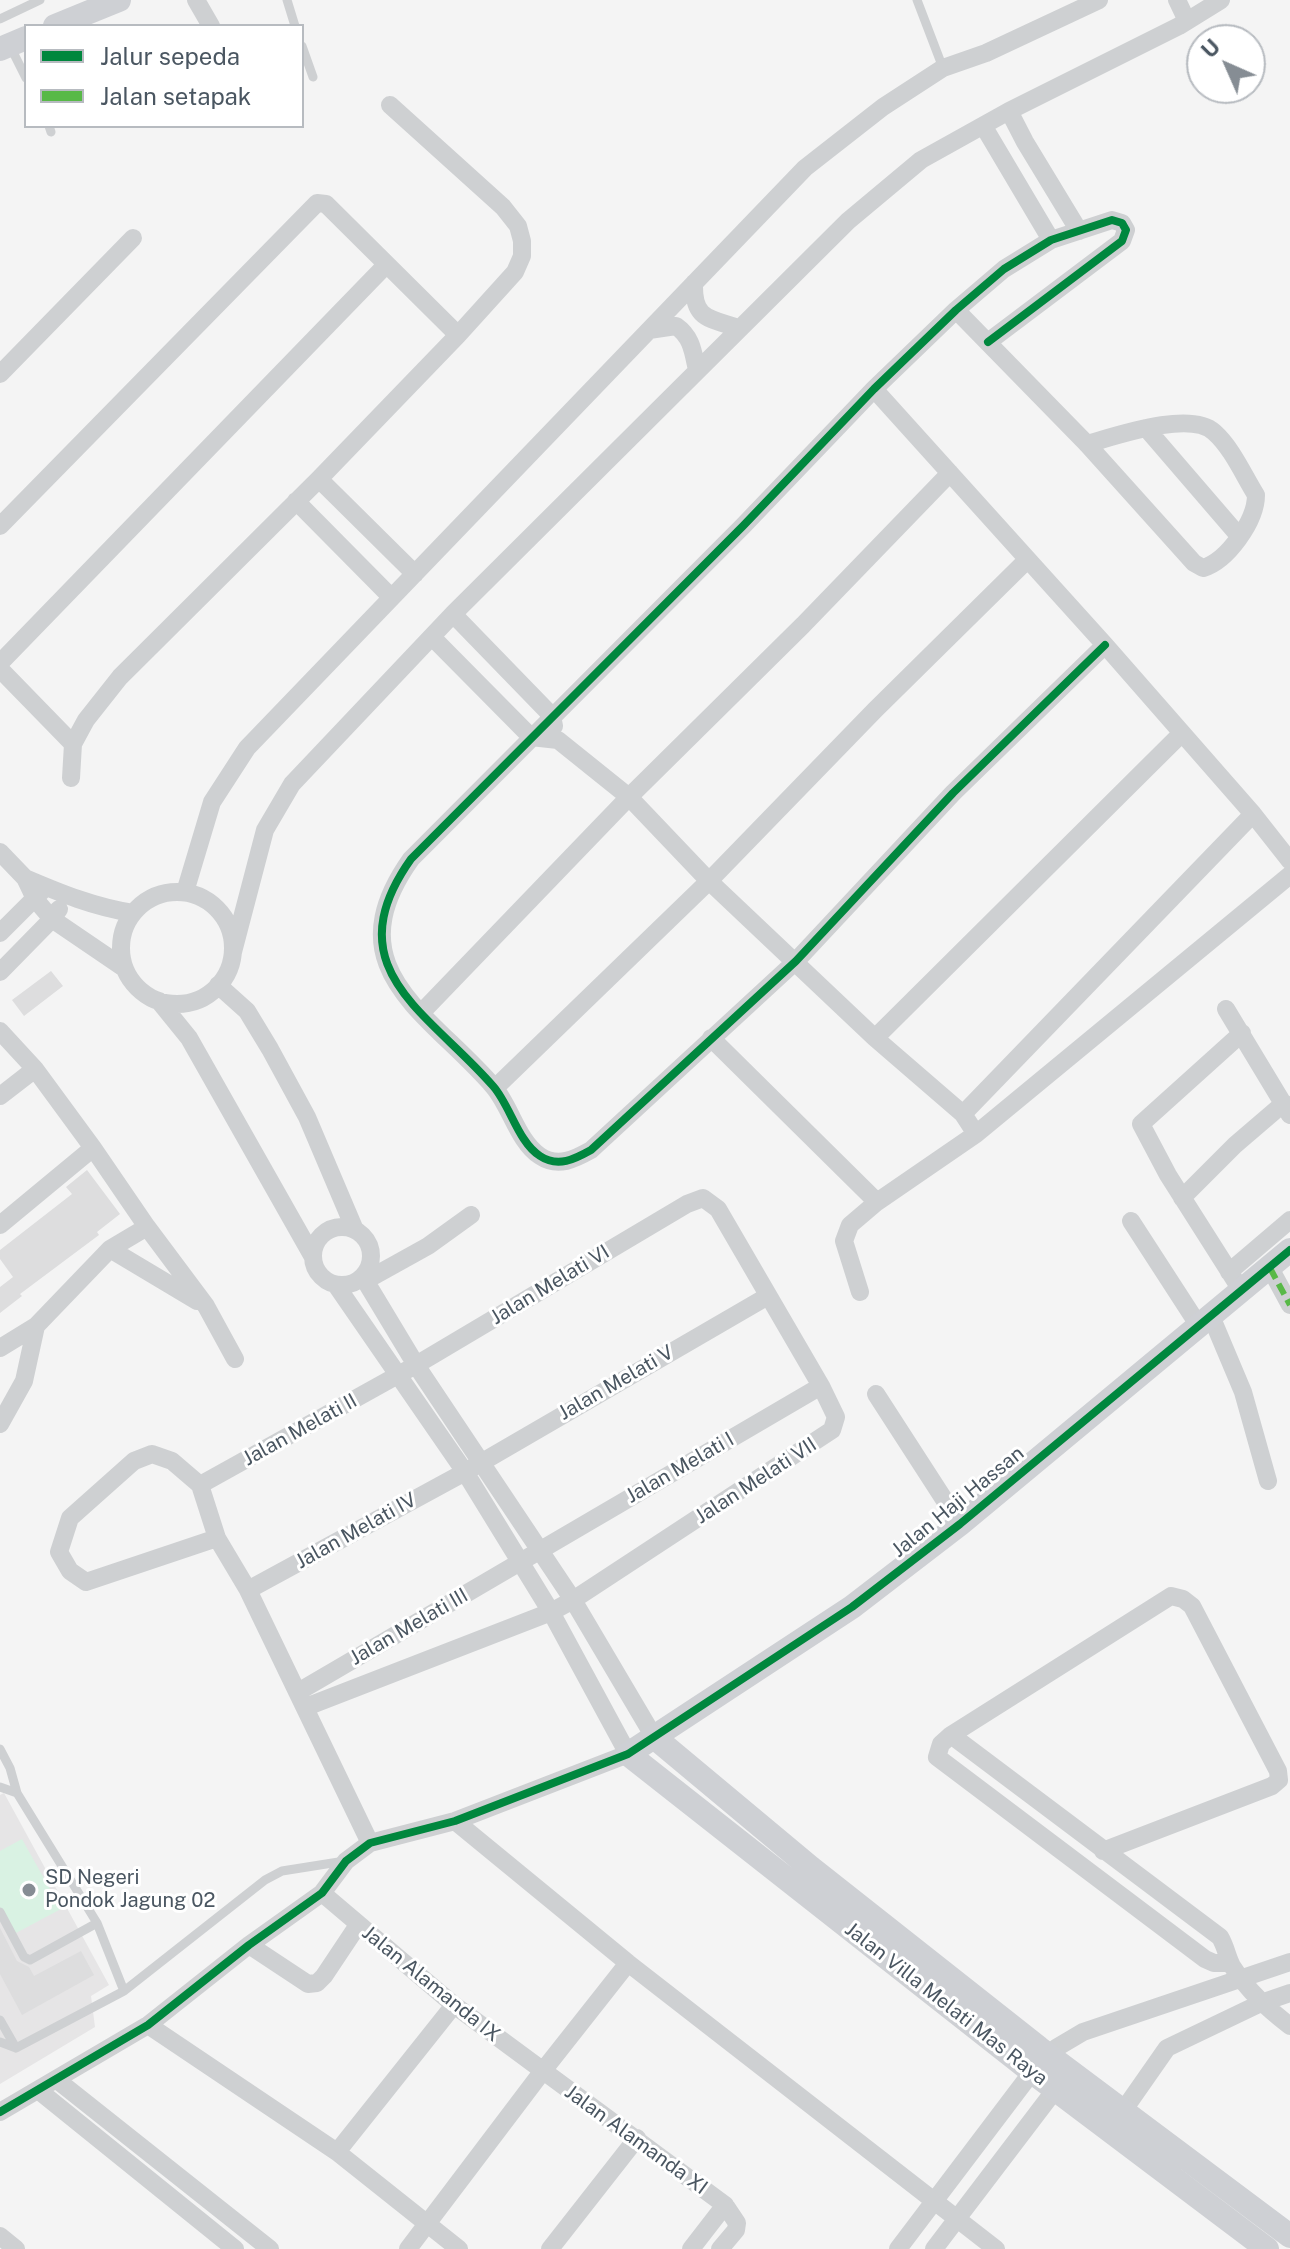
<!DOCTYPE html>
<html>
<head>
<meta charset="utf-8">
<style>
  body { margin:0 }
  #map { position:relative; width:1290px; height:2249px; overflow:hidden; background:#f4f4f4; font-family:"Public Sans",sans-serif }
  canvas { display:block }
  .legend { position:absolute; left:24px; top:24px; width:280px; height:104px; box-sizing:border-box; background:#fff; border:2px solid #b7bbc0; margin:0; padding:10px 14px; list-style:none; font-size:24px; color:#4a5661 }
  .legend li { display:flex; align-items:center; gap:16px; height:40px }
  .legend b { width:40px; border:2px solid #b7bbc0 }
  .north { position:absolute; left:1186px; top:24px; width:80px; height:80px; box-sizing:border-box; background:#fff; border:2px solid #b7bbc0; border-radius:50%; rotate:315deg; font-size:22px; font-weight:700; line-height:32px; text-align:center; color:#4a5661 }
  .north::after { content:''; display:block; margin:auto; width:28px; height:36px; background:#868d94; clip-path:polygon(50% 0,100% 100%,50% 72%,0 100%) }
</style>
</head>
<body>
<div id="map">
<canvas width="1290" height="2249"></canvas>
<ul class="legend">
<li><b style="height:10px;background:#00873e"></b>Jalur sepeda</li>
<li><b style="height:10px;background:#58b947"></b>Jalan setapak</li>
</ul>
<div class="north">U</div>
</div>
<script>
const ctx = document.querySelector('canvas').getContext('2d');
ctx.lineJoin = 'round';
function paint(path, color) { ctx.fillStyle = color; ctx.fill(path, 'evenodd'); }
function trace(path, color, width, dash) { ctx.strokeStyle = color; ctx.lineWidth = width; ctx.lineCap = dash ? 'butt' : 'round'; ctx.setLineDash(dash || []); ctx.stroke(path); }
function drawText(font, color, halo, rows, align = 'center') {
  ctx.font = font + ' "Public Sans",sans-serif'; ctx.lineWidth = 6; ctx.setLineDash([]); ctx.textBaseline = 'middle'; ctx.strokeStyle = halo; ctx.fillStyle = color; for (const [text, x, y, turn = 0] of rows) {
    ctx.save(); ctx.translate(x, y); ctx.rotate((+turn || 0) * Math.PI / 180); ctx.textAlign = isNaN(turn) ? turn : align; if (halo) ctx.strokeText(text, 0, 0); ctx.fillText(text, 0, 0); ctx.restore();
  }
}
const education = new Path2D(`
  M4 1793 109 1985 91 1996 95 2027 0 2084V1795Z`);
const green = new Path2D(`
  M22 1839 61 1909 14 1934 0 1909V1851Z`);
const building = new Path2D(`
  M51 971 63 986 24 1016 12 1000Z
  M87 1170 120 1214 97 1232 99 1235 20 1294 22 1296 0 1313V1287L13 1277 0 1259V1250L72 1194 66 1187Z
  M0 1928 17 1961 29 1967 34 1976 81 1951 94 1975 22 2015 0 1974Z`);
const lane = new Path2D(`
  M287 0 295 26
  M917 0 943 68
  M0 19 40 0
  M302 46 313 77
  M11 48 26 78
  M49 126 51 132
  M0 1749 10 1768 17 1793
  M0 1787 17 1793 97 1923 124 1991
  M0 1912 24 1957 30 1960 97 1923
  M0 2020 16 2048 124 1991 265 1880 282 1871 345 1861
  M0 2042 16 2048`);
const street = new Path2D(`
  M196 0 211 26
  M1177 0 1187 21
  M1009 111 1025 142 1079 231
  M984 127 1051 240
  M694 283C693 319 708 318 738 328
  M956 310 1087 444 1194 563 1203 568C1227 561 1256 521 1256 495 1243 474 1232 448 1214 432 1190 410 1116 436 1087 444
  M649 330 676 326C692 337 693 352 697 370
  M988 342 1122 241 1126 230 1122 223 1112 220 1051 240 1004 269 956 310 874 389 743 526 411 859C333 969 429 1012 493 1086 510 1105 518 1142 540 1156 558 1168 575 1159 591 1150L796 961 953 793 1105 645
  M0 374 133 238
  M874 389 1105 645 1253 814 1290 861
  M1146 428 1239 536
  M319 479 415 574
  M296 501 391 597
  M0 526 317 203 326 204 458 335
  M453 614 552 716 554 726
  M432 637 531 737 558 740 629 797 709 881 875 1038 963 1114 976 1134
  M0 663 386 265
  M0 669 73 744
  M71 778 73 744 86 720 120 677 319 479 458 335 515 272 522 256V241L518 226 503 207 390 105
  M0 852 25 878 35 899 52 919 124 968
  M25 878C60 893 94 907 133 913
  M185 892 212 802 247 748 805 168 883 107 943 68 986 53 1099 0
  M121 948a56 56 0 1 1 112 0a56 56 0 1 1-112 0Z
  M0 933 43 890
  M233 952 265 830 292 784 453 614 848 221 921 160 1009 111 1179 26 1221 0
  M0 972 52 919 59 909
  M218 985 247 1011 270 1049 307 1117 355 1230
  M159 1001 189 1038 313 1257
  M1226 1009 1290 1115
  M421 1013 629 797 803 625 950 473
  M0 1031 35 1069 93 1148 147 1227 206 1306 235 1359
  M711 1038 877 1202
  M875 1038 1181 734
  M495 1088 709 881 875 710 1027 560
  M0 1096 35 1069
  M963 1114 1253 814
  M1182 1198 1235 1145 1284 1103
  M1131 1221 1199 1326
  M0 1225 93 1148
  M313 1256a29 29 0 1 1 58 0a29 29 0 1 1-58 0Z
  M110 1249 197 1301
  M1270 1268 1290 1305
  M1229 1272 1290 1220
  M363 1277 416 1365 573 1600 654 1737
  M365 1281 428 1246 471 1215
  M1241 1290 1168 1175 1141 1124 1242 1033
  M860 1292 844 1241 850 1225 877 1202 976 1134 1290 875
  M1211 1316 1243 1392 1268 1481
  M0 1348 36 1326 110 1249 147 1227
  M876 1394 960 1524
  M0 1424 24 1381 36 1326
  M200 1485 416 1365 687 1204 703 1198 718 1209 821 1386 836 1417 832 1430 573 1600 551 1612 306 1707
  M217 1538 86 1582 70 1571 59 1552 70 1518 134 1461 152 1454 172 1461 200 1485 217 1538 248 1590 370 1843
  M248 1590 465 1472 768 1296
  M298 1692 821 1386
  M951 1735 1220 1937C1226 1947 1227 1957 1232 1966 1248 1991 1267 2008 1290 2026
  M455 1821 628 1963 996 2249
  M1103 1851 1272 1786 1279 1780 1278 1771 1192 1606 1183 1599 1171 1596 951 1735 941 1744 937 1757 1205 1959 1214 1963H1230
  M322 1893 454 2005 725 2205 737 2223 736 2230 720 2249
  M249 1945 308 1984 317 1983 324 1976 358 1925
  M148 2025 337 2152 459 2249
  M57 2080 270 2249
  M38 2090 235 2249
  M0 2112 148 2025 249 1945 322 1893 346 1861 370 1843 455 1821 628 1754 551 1612 465 1472 336 1285
  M1116 2121 1167 2048 1261 2003 1290 1993
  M337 2152 454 2005
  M0 2236 16 2249
  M408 2249 542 2072 628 1963
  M550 2249 637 2138
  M691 2249 725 2205
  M898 2249 1032 2072 1056 2048 1083 2032 1290 1962
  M934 2249 1061 2082`);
const secondary = new Path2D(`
  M55 26 119 0
  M0 49 26 38
  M654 1737 811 1868 1039 2048 1290 2236
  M1267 2249 1032 2072 628 1754 852 1607 960 1524 1290 1250`);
const quiet = new Path2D(`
  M1270 1268 1290 1305`);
const cycleway = new Path2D(`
  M988 342 1122 241 1126 230 1122 223 1112 220 1051 240 1004 269 956 310 874 389 743 526 411 859C333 969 429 1012 493 1086 510 1105 518 1142 540 1156 558 1168 575 1159 591 1150L796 961 953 793 1105 645
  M0 2112 148 2025 249 1945 322 1893 346 1861 370 1843 455 1821 628 1754 852 1607 960 1524 1290 1250`);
const markers = [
  [29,1890,8,"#868d94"]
];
const streetNames = [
  ["Jalan Melati VI",550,1285,-31],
  ["Jalan Melati V",616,1383,-30],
  ["Jalan Melati II",300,1430,-29],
  ["Jalan Melati I",680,1468,-30],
  ["Jalan Melati VII",756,1481,-33],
  ["Jalan Haji Hassan",958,1502,-39],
  ["Jalan Melati IV",356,1531,-29],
  ["Jalan Melati III",409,1627,-30],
  ["Jalan Alamanda IX",431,1984,39],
  ["Jalan Villa Melati Mas Raya",946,2004,38],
  ["Jalan Alamanda XI",636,2140,36]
];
const poiNames = [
  ["SD Negeri",45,1878],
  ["Pondok Jagung 02",45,1901]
];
paint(education, '#e6e5e6');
paint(green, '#d9f2e3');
paint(building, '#ddddde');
trace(lane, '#ced0d2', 9);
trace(street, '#ced0d2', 18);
trace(secondary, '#ced0d4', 24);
trace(quiet, '#58b947', 6, [12, 6]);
trace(cycleway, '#00873e', 8);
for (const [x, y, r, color] of markers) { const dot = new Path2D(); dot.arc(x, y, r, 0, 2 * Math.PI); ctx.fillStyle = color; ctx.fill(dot); trace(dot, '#fff', 3); }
drawText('20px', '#4a5661', '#fff', streetNames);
drawText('20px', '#4a5661', '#fff', poiNames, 'left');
</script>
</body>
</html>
